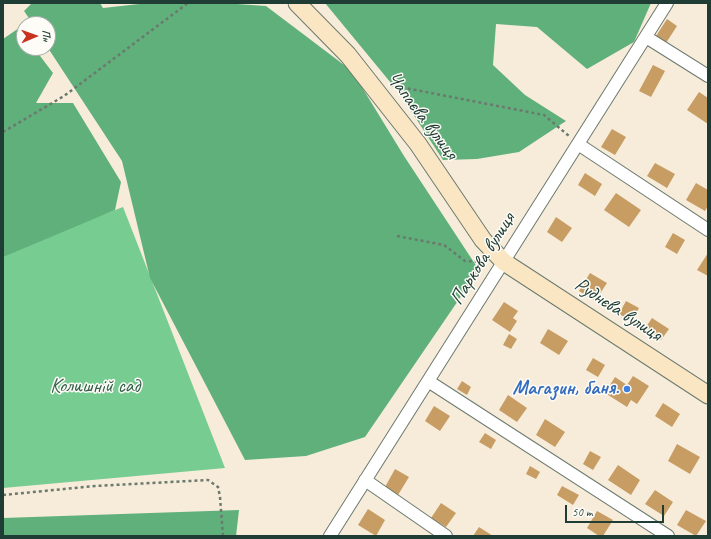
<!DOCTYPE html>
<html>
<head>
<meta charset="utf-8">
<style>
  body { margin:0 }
  #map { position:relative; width:711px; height:539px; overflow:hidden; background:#f7ecda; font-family:Caveat,sans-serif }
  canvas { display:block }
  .frame { position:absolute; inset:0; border:4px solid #1f3d34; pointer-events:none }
  .north { position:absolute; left:16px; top:16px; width:40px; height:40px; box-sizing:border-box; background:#fdfcf7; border:1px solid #a4b0a9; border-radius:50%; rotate:88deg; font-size:11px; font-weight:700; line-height:16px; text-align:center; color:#1f3d34 }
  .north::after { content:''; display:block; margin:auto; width:14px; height:18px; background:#c8321e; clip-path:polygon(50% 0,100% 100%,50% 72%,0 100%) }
  .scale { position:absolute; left:565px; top:505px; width:99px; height:18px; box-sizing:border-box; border:2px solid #1f3d34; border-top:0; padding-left:5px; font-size:12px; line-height:14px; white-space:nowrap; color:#1f3d34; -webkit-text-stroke:3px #fdfcf7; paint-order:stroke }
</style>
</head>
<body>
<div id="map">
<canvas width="711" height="539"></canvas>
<div class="frame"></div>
<div class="north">Пн</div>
<div class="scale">50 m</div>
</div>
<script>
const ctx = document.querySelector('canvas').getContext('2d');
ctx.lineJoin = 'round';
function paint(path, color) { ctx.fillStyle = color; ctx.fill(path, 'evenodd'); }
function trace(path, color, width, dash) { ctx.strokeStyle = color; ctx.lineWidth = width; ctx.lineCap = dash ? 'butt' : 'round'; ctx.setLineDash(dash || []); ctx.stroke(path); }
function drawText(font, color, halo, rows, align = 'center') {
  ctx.font = font + ' Caveat,sans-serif'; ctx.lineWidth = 3; ctx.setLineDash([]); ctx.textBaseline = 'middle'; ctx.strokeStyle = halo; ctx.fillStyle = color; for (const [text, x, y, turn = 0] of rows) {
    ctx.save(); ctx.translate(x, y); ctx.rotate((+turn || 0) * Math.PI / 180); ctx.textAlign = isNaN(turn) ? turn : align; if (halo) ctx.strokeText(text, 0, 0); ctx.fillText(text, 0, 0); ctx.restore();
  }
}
const green = new Path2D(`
  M123 207 225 468 3 488V253Z`);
const forest = new Path2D(`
  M32 3H100L103 8 148 3H222L266 6 352 71 404 156 479 270 365 437 306 456 245 460 150 278 122 161 48 48V24H33L24 11Z
  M325 3H651L634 42 587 69 537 27 496 24 493 65 525 95 566 121 519 152 477 159 443 160 400 94Z
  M19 28 24 35V48H34L53 73 36 103H73L121 182 115 210 3 257V39Z
  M239 510 236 536H3V518Z`);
const building = new Path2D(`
  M667 19 677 26 666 43 656 36Z
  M653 65 665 71 651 97 639 91Z
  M699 92 708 98V124L687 110Z
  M612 129 626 137 615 155 601 147Z
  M655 163 675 174 667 188 647 176Z
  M585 173 602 184 595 196 578 185Z
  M696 183 708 190V206L705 211 686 200Z
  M616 193 641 210 629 227 604 210Z
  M556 217 572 228 562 242 547 232Z
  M673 233 685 240 677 254 665 247Z
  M708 253V276L697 270Z
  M590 273 607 283 595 301 579 291Z
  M626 301 639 308 632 321 619 314Z
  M504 302 518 311 513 318 517 321 510 332 492 320Z
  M652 318 669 329 661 340 644 330Z
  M548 329 568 341 559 355 540 343Z
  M509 334 517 339 511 349 503 345Z
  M593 358 605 365 598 377 586 370Z
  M633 376 649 386 637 404 631 400 627 407 605 393 615 377 627 385Z
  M462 381 471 387 467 395 457 389Z
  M508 395 527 408 517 422 499 410Z
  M663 403 680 414 672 427 655 416Z
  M434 406 450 416 440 431 425 421Z
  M545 419 565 432 555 447 536 435Z
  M485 433 496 440 491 449 479 442Z
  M677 444 700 457 690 474 668 461Z
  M590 451 601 457 593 470 583 464Z
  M618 465 640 480 631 495 608 480Z
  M530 466 540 472 536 479 526 474Z
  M395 469 409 477 398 495 385 487Z
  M562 486 579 495 573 505 557 495Z
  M655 490 673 502 664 516 645 504Z
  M441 503 456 513 446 527 431 518Z
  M368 509 385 520 376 536 358 525Z
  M686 510 706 521 696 536 677 525Z
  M597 511 613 520 603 536H599L587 528Z
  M479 527 493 536H473Z`);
const path = new Path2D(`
  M390 85 544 115 569 136
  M3 132 64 96 188 3
  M397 236 444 245 465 261 484 262
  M3 495 95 486 208 480 218 487 220 497 223 536`);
const street = new Path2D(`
  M646 37 708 76
  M578 144 708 230
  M428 381 668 536
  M365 480 446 536
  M330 536 667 3`);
const secondary = new Path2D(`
  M297 3 348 55 418 144 483 240 504 262 708 395`);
const markers = [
  [627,389,4,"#3f7fe0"]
];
const streetNames = [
  ["Чапаєва вулиця",422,116,53],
  ["Паркова вулиця",483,259,-58],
  ["Руднєва вулиця",618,310,33]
];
const parkNames = [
  ["Колишній сад",95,387]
];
const shopNames = [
  ["Магазин, баня.",619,389]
];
paint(green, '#76cc91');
paint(forest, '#60b07b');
paint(building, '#c79d64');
trace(street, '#6b7a6e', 14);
trace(secondary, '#6b7a6e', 19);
trace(path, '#6b7a6e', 2.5, [3, 3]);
trace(street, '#fff', 12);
trace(secondary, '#fbe6c4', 17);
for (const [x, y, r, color] of markers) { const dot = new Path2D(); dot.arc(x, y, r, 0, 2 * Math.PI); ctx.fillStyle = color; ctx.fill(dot); trace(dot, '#fdfcf7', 1.5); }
drawText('20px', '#1f3d34', '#fdfcf7', streetNames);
drawText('20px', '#35614b', '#fdfcf7', parkNames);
drawText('bold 20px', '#366cbe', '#fdfcf7', shopNames, 'right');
</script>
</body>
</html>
